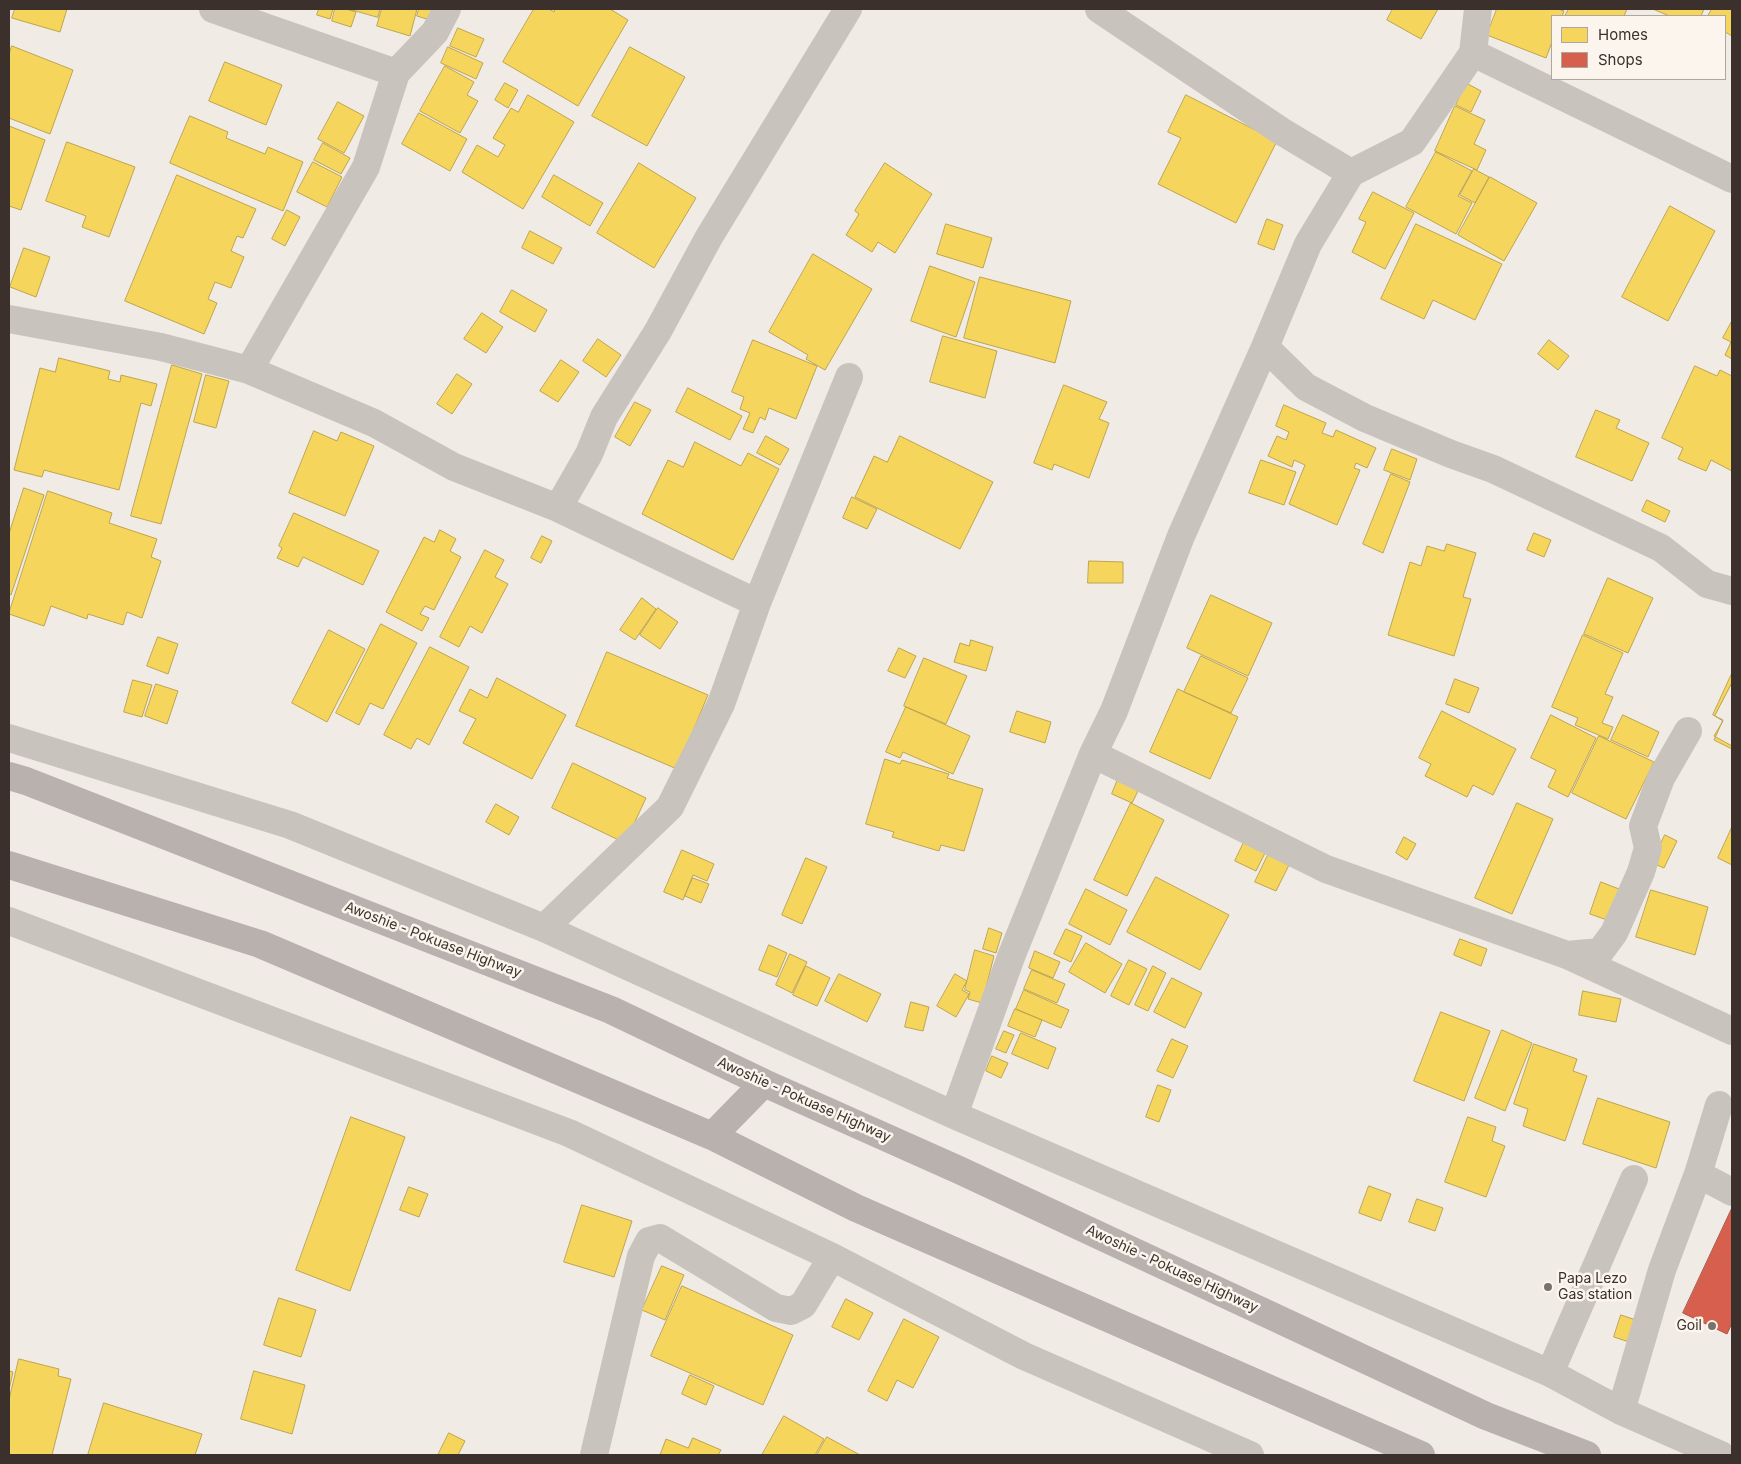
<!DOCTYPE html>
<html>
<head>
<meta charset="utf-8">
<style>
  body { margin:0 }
  #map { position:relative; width:1741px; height:1464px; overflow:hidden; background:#f0ebe5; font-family:Inter,sans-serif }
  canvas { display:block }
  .frame { position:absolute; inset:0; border:10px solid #3b302b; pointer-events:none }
  .legend { position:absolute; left:1551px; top:15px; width:175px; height:65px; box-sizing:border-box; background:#fbf5ee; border:1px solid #aea6a0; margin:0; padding:6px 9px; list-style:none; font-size:15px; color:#3b302b }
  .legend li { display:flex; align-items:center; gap:10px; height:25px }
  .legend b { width:25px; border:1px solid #aea6a0 }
</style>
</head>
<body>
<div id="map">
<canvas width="1741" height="1464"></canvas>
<div class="frame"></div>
<ul class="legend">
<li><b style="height:14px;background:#f6d55c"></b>Homes</li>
<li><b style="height:14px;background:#d6604d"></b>Shops</li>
</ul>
</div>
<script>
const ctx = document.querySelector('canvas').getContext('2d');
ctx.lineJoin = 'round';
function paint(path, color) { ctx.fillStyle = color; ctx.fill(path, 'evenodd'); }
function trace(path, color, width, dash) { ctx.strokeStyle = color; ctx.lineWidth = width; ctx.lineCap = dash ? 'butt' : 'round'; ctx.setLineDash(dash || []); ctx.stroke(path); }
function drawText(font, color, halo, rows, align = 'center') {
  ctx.font = font + ' Inter,sans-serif'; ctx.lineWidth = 5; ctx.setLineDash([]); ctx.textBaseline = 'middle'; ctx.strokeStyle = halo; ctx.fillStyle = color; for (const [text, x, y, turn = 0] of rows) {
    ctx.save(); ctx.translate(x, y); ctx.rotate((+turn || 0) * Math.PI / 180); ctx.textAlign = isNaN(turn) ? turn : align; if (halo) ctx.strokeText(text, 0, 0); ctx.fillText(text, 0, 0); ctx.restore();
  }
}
const homes = new Path2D(`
  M15 9H67L60 32 12 18Z
  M319 9H333L330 19 317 15Z
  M335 9H346L356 12 351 27 332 21Z
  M349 9H380L378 17Z
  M382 9H417L410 36 377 26Z
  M419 9H437L433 21 417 16Z
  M534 9H549L554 12 555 9H610L628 20 578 106 503 62Z
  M1393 9H1438L1421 39 1387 20Z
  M1497 9H1558L1564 11 1562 16H1552V42L1546 58 1487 35Z
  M1569 9H1627L1624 16H1565Z
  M1653 9H1704L1701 16H1670Z
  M1712 9H1732V36L1725 32V16H1708Z
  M458 28 484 39 476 57 450 46Z
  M12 46 73 70 50 134 9 118V55Z
  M448 47 483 63 476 79 441 63Z
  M630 47 685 77 647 146 592 116Z
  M225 62 282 85 266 125 209 101Z
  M445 66 474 82 467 95 478 101 460 133 420 111Z
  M505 83 518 90 508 108 495 100Z
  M1466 83 1481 91 1471 112 1456 105Z
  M528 95 574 122 523 209 462 172 477 145 498 157 505 145 493 138 511 108 518 112Z
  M1186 95 1277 141 1236 223 1158 184 1181 138 1168 132Z
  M338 102 364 116 344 153 318 139Z
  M1455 106 1485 120 1474 144 1486 150 1477 170 1435 151Z
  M419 113 467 139 450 171 402 144Z
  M190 116 228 132 226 138 265 154 268 147 303 162 283 211 170 163Z
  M9 126 45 140 21 210 9 206Z
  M67 142 135 167 109 237 82 227 86 216 46 201Z
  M323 143 350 158 341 174 314 160Z
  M1436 152 1472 171 1458 196 1472 203 1456 234 1406 207Z
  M313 162 342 177 327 207 297 192Z
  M639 163 696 198 654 268 597 233Z
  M885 163 932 194 895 253 878 242 872 252 846 235 859 214 855 211Z
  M1474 169 1489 177 1475 203 1460 195Z
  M177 175 256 209 243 238 237 236 231 251 244 257 231 288 215 282 208 299 217 303 204 334 125 301Z
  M554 175 603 203 590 226 542 197Z
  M1490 177 1537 203 1504 261 1458 235Z
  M1373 192 1414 213 1385 269 1352 252 1366 222 1359 219Z
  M1670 206 1715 231 1668 321 1622 297Z
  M287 210 300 217 285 246 272 239Z
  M1267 219 1283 225 1274 250 1258 244Z
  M946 224 992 238 983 268 937 254Z
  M1416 224 1502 264 1475 320 1433 300 1424 319 1381 299Z
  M530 231 562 248 553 264 522 248Z
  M24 248 50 257 36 297 10 287Z
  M813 254 872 289 825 370 806 359 808 355 769 332Z
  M930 266 975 282 956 337 911 321Z
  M980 277 1071 301 1055 363 964 338Z
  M512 290 547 310 535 332 500 312Z
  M482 313 503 327 486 353 464 339Z
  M1732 321V359L1725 355 1731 342 1723 338Z
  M943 336 997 351 985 398 930 382Z
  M598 339 621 355 606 377 583 361Z
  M753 340 817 366 796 419 769 408 765 420 760 417 753 433 743 429 750 413 740 409 744 397 732 392Z
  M1549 340 1569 356 1558 370 1538 354Z
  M59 358 110 371 108 379 120 382 121 375 157 384 151 406 141 403 119 490 44 470 42 477 14 470 40 368 55 372Z
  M561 360 579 372 558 402 540 391Z
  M172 365 202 374 161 524 131 516Z
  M1695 366 1717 376 1720 370 1732 376V471L1711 460 1706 471 1678 459 1683 448 1662 438Z
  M457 374 472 384 452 414 437 404Z
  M206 375 229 381 216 428 194 422Z
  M1064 385 1107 402 1099 419 1109 423 1089 478 1054 464 1052 470 1034 463Z
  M688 388 742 416 730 440 676 412Z
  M635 402 651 410 630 446 615 437Z
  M1284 405 1326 423 1322 433 1333 437 1336 430 1376 448 1367 468 1356 463 1354 468 1360 470 1337 525 1289 504 1305 465 1294 460 1292 467 1268 456 1277 436 1286 440 1289 432 1276 426Z
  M1596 410 1620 420 1616 428 1649 443 1632 481 1576 457Z
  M314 431 337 441 341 432 374 446 345 516 289 493Z
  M766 436 789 449 780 465 757 453Z
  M900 436 993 482 960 549 855 497 874 456 887 462Z
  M695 442 741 466 748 453 779 469 733 560 642 514 668 460 683 467Z
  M1392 449 1417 459 1410 480 1384 470Z
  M1261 460 1296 472 1284 505 1249 493Z
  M1391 474 1410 482 1383 553 1363 544Z
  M24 488 44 495 11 595 9 594V534Z
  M48 491 112 513 109 523 157 539 151 557 161 561 142 618 127 612 123 625 88 614 87 619 51 606 44 626 9 614Z
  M852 497 877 509 867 529 843 518Z
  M1647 500 1670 511 1665 522 1642 511Z
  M294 513 379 551 363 585 303 557 298 567 277 558 282 548 279 546Z
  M440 530 456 539 450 551 461 557 434 610 425 606 420 614 429 618 422 631 386 612 424 537 434 542Z
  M1534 533 1551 540 1544 557 1527 550Z
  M542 536 552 541 541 563 531 558Z
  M1447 544 1476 553 1463 597 1471 599 1454 656 1388 635 1410 562 1421 566 1427 546 1444 551Z
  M485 550 504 560 495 577 508 584 482 633 470 626 459 647 440 637Z
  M1089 561 1123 562V583H1088Z
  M1608 578 1653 598 1628 653 1584 634Z
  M1211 595 1272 623 1248 676 1187 648Z
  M642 598 656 609 635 640 620 630Z
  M658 608 678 622 660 649 640 635Z
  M381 624 417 643 383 709 370 703 359 725 336 713Z
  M329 630 365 649 327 722 292 703Z
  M1583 635 1623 653 1605 694 1613 697 1602 723 1613 727 1608 739 1575 725 1578 718 1552 707Z
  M158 637 178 644 168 674 147 666Z
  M971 640 993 647 986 671 954 662 960 643 969 646Z
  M430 647 469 667 429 745 417 738 411 749 384 735Z
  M899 648 916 656 905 678 888 671Z
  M607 652 708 695 677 769 576 726Z
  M1201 656 1248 678 1231 713 1184 692Z
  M924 658 967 676 946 724 904 706Z
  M1732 673V749L1714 740 1723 720 1713 715Z
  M497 678 566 715 532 779 463 743 476 719 459 711 470 689 487 698Z
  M1455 679 1479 688 1469 713 1446 704Z
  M133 680 152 685 142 717 124 712Z
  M1732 683V746L1714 736 1723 721 1715 716Z
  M156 684 178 691 167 724 145 716Z
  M1178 689 1238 717 1210 779 1150 752Z
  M906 707 970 736 953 774 903 752 900 758 886 752Z
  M1017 711 1051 722 1045 743 1010 732Z
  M1442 711 1516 749 1493 795 1473 785 1467 797 1425 776 1431 764 1419 758Z
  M1551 715 1596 738 1568 797 1548 787 1556 770 1531 758Z
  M1623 715 1659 732 1648 757 1611 740Z
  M1599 736 1654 762 1626 819 1572 793Z
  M885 759 900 764 902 760 949 774 947 778 983 789 964 851 941 845 939 851 892 837 894 832 866 824Z
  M573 763 646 798 625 843 552 808Z
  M1118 779 1139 789 1132 803 1112 794Z
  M1131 803 1164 820 1127 896 1094 880Z
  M1517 803 1553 819 1512 914 1475 898Z
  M496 804 519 817 509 835 486 822Z
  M1732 827V865L1718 858Z
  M1665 835 1677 841 1664 868 1652 863Z
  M1404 837 1416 844 1407 860 1396 853Z
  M1246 838 1267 849 1256 871 1235 861Z
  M682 850 714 864 707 881 693 875 683 900 664 892Z
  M1270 851 1291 861 1276 891 1255 882Z
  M806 858 827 867 802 924 782 915Z
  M1156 877 1229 915 1200 970 1127 932Z
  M693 878 709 884 701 903 685 896Z
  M1601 882 1619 889 1607 920 1590 914Z
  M1086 889 1127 910 1110 945 1069 924Z
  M1651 890 1708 907 1695 955 1636 937Z
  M989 928 1002 933 996 953 983 949Z
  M1066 929 1082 936 1071 962 1054 954Z
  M1460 939 1487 949 1481 966 1454 955Z
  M1086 943 1122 964 1105 993 1069 972Z
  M769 945 787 953 777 977 759 970Z
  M975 950 994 956 982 1003 968 999 970 992 965 990Z
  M1035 951 1060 962 1053 978 1029 968Z
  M790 954 807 962 792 993 776 985Z
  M1129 960 1147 969 1129 1005 1111 996Z
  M806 966 830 978 817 1006 793 995Z
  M1153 966 1166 973 1148 1011 1135 1005Z
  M1032 970 1065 984 1057 1003 1024 989Z
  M839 974 881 994 867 1022 825 1001Z
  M955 974 967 981 962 990 969 994 956 1017 937 1006Z
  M1172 978 1202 993 1185 1028 1154 1012Z
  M1024 990 1069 1010 1061 1028 1016 1009Z
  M1583 991 1621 999 1616 1022 1579 1015Z
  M911 1002 929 1007 923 1031 905 1027Z
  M1015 1009 1042 1020 1035 1037 1008 1026Z
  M1441 1012 1490 1031 1464 1101 1414 1081Z
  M1502 1030 1532 1043 1505 1111 1475 1098Z
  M1004 1031 1014 1035 1006 1053 996 1049Z
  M1021 1033 1056 1048 1048 1069 1012 1054Z
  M1172 1039 1188 1046 1173 1078 1157 1071Z
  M1534 1044 1577 1059 1573 1071 1587 1076 1565 1141 1523 1126 1528 1109 1514 1104Z
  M992 1056 1008 1063 1001 1078 986 1071Z
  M1158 1085 1171 1090 1159 1122 1146 1117Z
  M1598 1098 1670 1122 1656 1168 1583 1144Z
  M351 1117 405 1137 350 1291 296 1270Z
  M1468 1117 1496 1127 1492 1141 1505 1146 1486 1197 1445 1182Z
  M1369 1186 1391 1194 1381 1221 1359 1213Z
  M409 1187 428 1194 419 1217 400 1210Z
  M1417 1199 1443 1208 1435 1231 1409 1222Z
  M582 1205 632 1221 614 1277 564 1262Z
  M662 1266 684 1275 665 1320 642 1310Z
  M682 1286 793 1335 763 1405 651 1356Z
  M279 1298 316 1310 301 1357 264 1345Z
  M846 1299 873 1313 859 1340 832 1327Z
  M1621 1315 1639 1321 1632 1343 1614 1337Z
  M904 1319 939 1337 913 1388 897 1380 887 1401 868 1391Z
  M19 1359 59 1369 58 1376 71 1379 52 1455H9V1400Z
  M9 1371 13 1372 9 1390Z
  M254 1371 305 1385 292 1434 241 1419Z
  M690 1375 714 1386 706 1405 682 1394Z
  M104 1403 202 1434 195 1455H88Z
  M784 1416 824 1439 815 1455H762Z
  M449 1433 465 1441 458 1455H438Z
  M827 1437 860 1455H817Z
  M693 1438 721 1450 718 1455H660L666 1439 688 1448Z`);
const shops = new Path2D(`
  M1732 1208V1323L1727 1334 1683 1313Z`);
const minor = new Path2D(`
  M213 9 396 73
  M1099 9 1281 131 1351 173
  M1473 53 1732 179
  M9 319 161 347 249 370 374 423 454 467 558 508 757 603
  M1265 347 1306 387 1365 418 1451 454 1493 469 1661 548 1707 584 1732 591
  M249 370 366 167 396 73 435 32 447 9
  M558 508 589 454 604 417 658 331 709 237 848 9
  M9 738 290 825 544 928 954 1115 1550 1373 1621 1411 1721 1455
  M1093 754 1326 869 1567 955 1732 1031
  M9 921 569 1133 832 1257 1024 1356 1250 1455
  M544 928 670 807 721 704 757 603 849 377
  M1567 955 1600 952 1614 933 1641 872 1648 848 1643 826 1661 778 1688 731
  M954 1115 1011 957 1093 754 1114 711 1181 536 1265 347 1308 244 1351 173 1412 142 1473 53 1478 9
  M1698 1174 1732 1192
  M1550 1373 1634 1179
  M1621 1411 1662 1270 1698 1174 1719 1105
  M594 1455 641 1256 649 1241 660 1238 776 1308 791 1311 803 1305 832 1257`);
const major = new Path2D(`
  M9 776 26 781 611 1010 764 1083 959 1170 1486 1416 1587 1455
  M9 865 260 944 712 1136 856 1208 1421 1455
  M712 1136 764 1083`);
const markers = [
  [1548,1287,5,"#7a716c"],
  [1712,1326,5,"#7a716c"]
];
const streetNames = [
  ["Awoshie - Pokuase Highway",433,940,21],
  ["Awoshie - Pokuase Highway",804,1100,24],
  ["Awoshie - Pokuase Highway",1172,1269,25]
];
const poiNames = [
  ["Papa Lezo",1558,1279],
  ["Gas station",1558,1295],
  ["Goil",1702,1326,"right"]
];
paint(homes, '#f6d55c');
trace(homes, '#bea44d', 1);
paint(shops, '#d6604d');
trace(shops, '#a85243', 1);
trace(minor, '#c9c3be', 28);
trace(major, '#b8b1ad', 28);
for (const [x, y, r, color] of markers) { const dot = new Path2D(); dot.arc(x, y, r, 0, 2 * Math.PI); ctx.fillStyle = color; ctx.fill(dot); trace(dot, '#fbf5ee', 2); }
drawText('14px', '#3b302b', '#fbf5ee', streetNames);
drawText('14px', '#3b302b', '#fbf5ee', poiNames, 'left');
</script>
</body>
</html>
